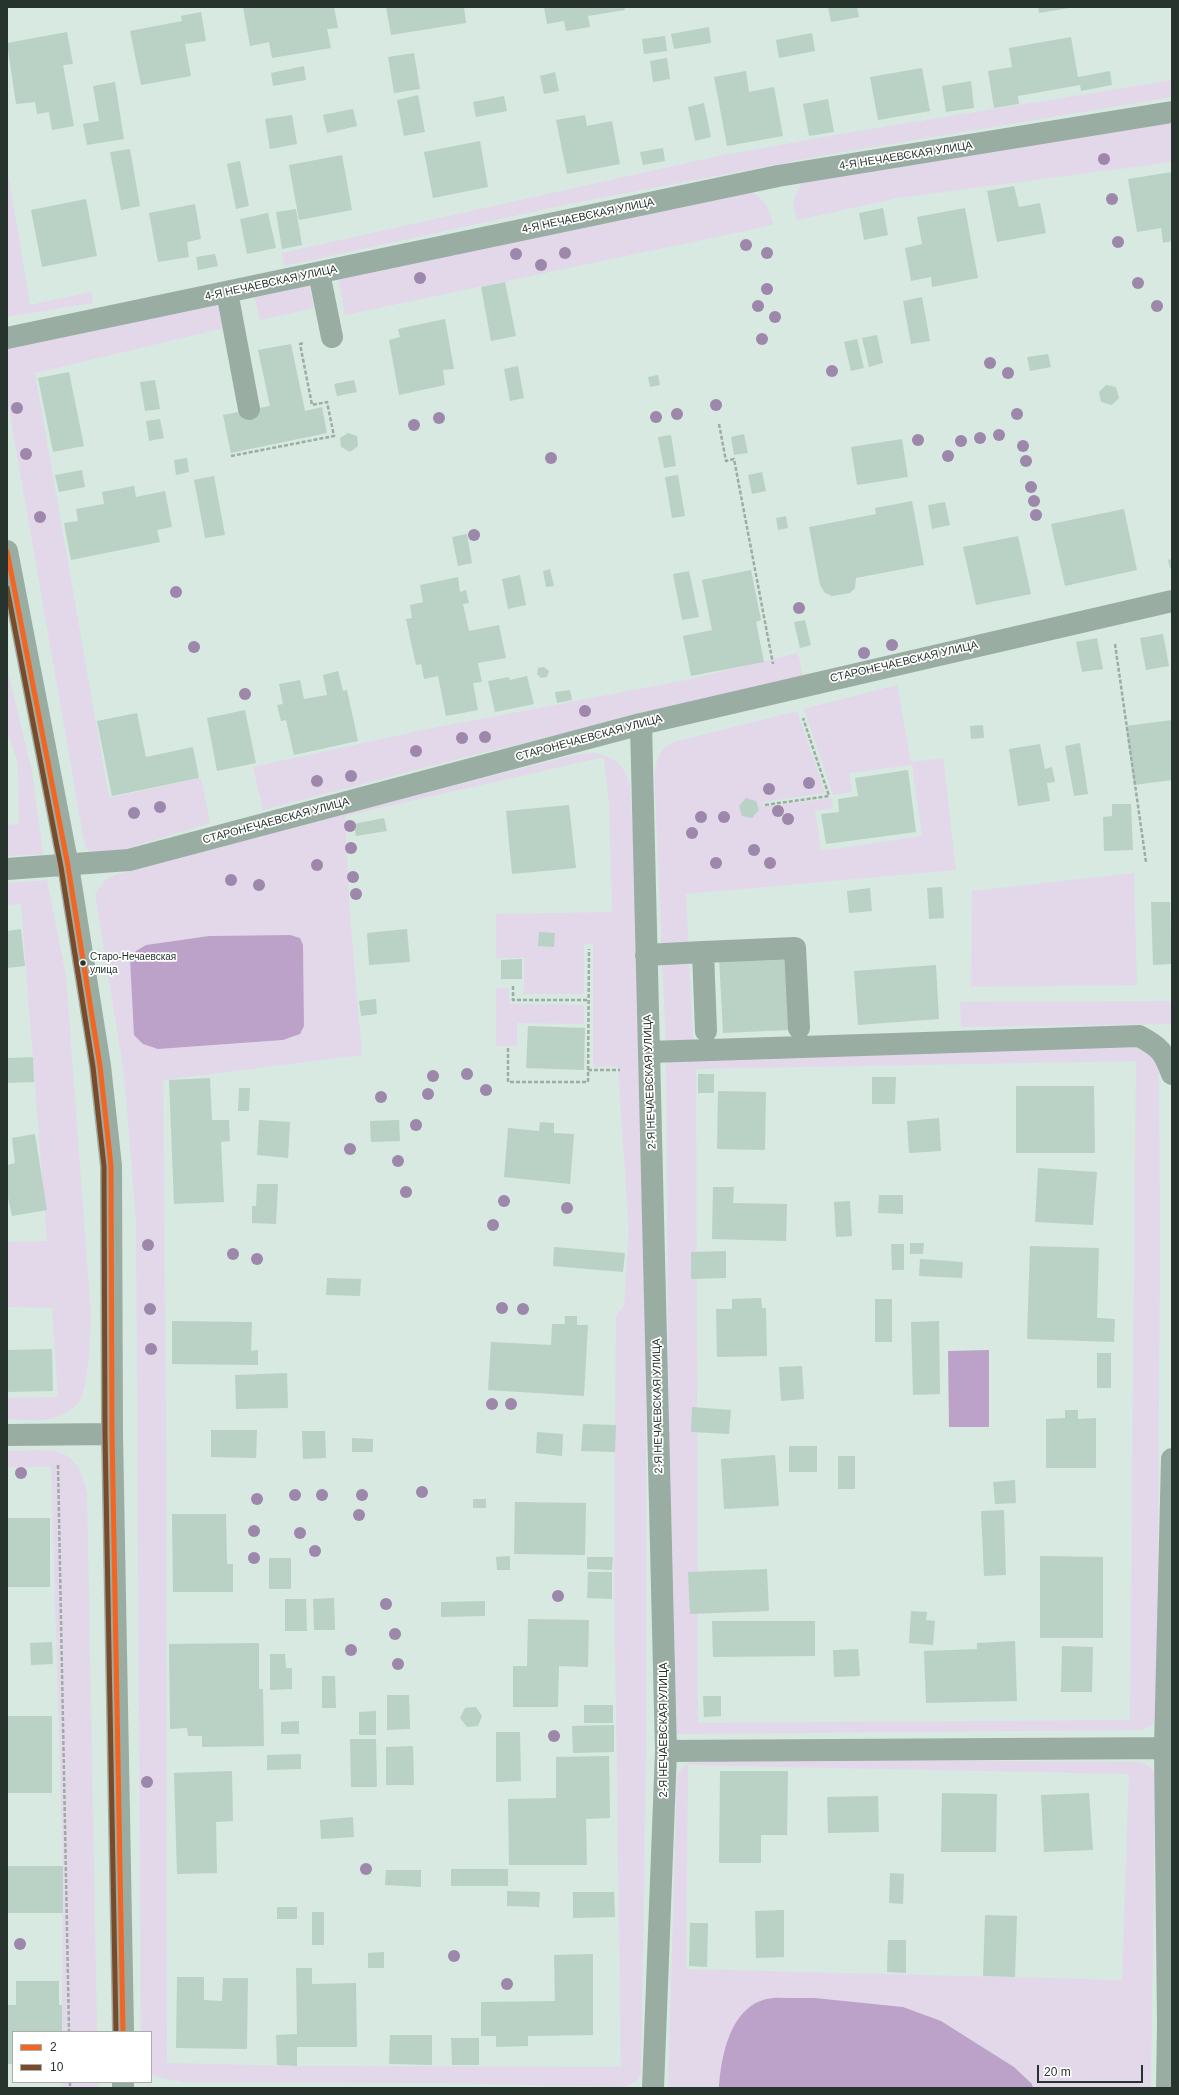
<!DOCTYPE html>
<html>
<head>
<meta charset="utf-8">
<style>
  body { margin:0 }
  #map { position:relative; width:1179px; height:2095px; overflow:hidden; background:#d7e9e0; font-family:Helvetica,sans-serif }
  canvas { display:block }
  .frame { position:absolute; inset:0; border:8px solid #27342e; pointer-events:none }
  .legend { position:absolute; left:12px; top:2031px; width:140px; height:52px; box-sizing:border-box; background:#fff; border:1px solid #a9aeab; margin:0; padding:5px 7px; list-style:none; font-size:12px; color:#27342e }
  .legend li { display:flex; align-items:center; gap:8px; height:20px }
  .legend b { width:20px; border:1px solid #a9aeab }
  .scale { position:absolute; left:1037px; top:2065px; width:106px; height:18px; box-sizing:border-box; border:2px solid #27342e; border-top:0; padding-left:5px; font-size:12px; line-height:14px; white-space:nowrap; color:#27342e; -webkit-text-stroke:3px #fff; paint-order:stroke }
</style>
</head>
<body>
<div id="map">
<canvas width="1179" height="2095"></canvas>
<div class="frame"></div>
<ul class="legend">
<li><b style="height:5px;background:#f26522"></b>2</li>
<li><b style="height:5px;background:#7a4b2a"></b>10</li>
</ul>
<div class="scale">20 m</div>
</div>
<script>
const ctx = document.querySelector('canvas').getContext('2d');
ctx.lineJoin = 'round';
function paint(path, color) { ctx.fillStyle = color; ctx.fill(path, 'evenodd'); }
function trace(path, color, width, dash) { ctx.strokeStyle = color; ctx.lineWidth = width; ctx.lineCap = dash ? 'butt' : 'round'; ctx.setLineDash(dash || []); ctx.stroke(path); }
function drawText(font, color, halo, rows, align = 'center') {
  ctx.font = font + ' Helvetica,sans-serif'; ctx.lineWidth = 3.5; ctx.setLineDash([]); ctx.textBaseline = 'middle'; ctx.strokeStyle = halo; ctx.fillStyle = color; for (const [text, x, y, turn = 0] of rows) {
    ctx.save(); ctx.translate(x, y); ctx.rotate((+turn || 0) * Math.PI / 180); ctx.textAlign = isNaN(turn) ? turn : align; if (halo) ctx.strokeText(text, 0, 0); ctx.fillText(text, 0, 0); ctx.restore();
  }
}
const green = new Path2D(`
  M1172 80V97L842 152 574 203 284 266 282 253 714 157 841 134Z
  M1172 122V162L898 198 797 220 793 201 802 182Z
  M7 168 30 305 91 292 93 303 7 317Z
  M750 191C765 200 770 209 773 225L345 315 338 277Z
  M309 283 314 308 260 320 254 294Z
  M219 302 224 328 35 373 109 798 201 778 210 823 123 850 91 852 86 848 83 835 7 397V349L13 346Z
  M798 653 803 677 469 756 263 810 253 767 423 730 686 680Z
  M7 668 32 772 43 854 7 856V825L19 824 18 763 7 730Z
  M897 685 911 762 943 758 956 870 686 894 693 1041 850 1034 868 1052 1132 1044 1150 1055 1159 1068 1160 1247 1157 1717 1152 1725 1143 1730 677 1734 669 1426 666 1047 655 792C655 771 653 751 674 742L797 711 825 793 763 802 764 807 832 798 833 808 815 811 821 851 922 836 912 765 849 773 852 792 833 795 804 709ZM1136 1061 1130 1720 698 1723 696 1069Z
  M594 753C614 756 625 766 630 785L637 908 646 1244V1742L641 2073C636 2083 632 2085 621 2087L440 2083 184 2082 156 2077 151 2073V2032H141L136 1220 124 1073 95 894 105 881 112 876 288 828 574 755ZM604 757 609 803 612 912 496 914V958H524V994H584V944H593V1067H618L629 1231 624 1306 616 1316 614 1570 621 2067 297 2066 167 2063 166 1425 163 1080 362 1055 350 916 345 816ZM290 935 300 938 303 945 304 1026 294 1037 283 1040 158 1049 146 945 209 936Z
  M1134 873 1137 985 971 987 972 891Z
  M47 880 66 976 91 1316C90 1335 89 1387 79 1402 73 1409 62 1416 53 1418 42 1422 20 1419 7 1419V1398L58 1397 52 1308 7 1307V1242L47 1241 21 904 7 905V883Z
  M496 988H509V1004L584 1005V1024L517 1023V1046H496Z
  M1172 1001V1024L961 1027 960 1002Z
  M7 1451C50 1451 77 1441 87 1494L97 2032H62L63 1866 51 1467H7Z
  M729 1759 1137 1762C1145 1763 1150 1766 1155 1773L1151 2088H1033L1032 2084 1014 2067 941 2021 903 2007 815 1998H792L721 2067 719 2088H668L677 1776C689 1754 707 1760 729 1759ZM688 1765 1129 1774 1122 1980 686 1969Z
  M62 2082H98V2088H62Z`);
const water = new Path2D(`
  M290 935 300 938 303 945 304 1026 300 1034 283 1040 158 1049 143 1044 134 1035 130 959 136 951 146 945 209 936Z
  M989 1350V1427H949L948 1351Z
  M792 1998H815L903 2007 941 2021 1014 2067 1032 2084 1033 2088H719C721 2057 730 2007 767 1999 775 1997 784 1998 792 1998Z`);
const building = new Path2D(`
  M243 7H334L338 28 327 29 331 48 272 58 269 42 250 46Z
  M386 7H464L466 23 391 35Z
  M544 7H624L625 10 588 16 590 27 566 31 564 21 547 24Z
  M828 7H857L859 17 831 22Z
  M1038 7H1069V8L1039 13Z
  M201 12 206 41 185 44 191 76 141 85 130 31 182 21 181 16Z
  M709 27 711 43 674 49 671 34Z
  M67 32 73 64 63 65 74 126 52 130 49 112 37 114 35 102 16 104 7 43Z
  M812 33 815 51 779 58 776 40Z
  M665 36 667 51 644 54 642 39Z
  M1071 37 1078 77 1110 71 1112 85 1081 91 1080 85 1018 96 1019 104 994 108 988 71 1012 67 1009 48Z
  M414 53 420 89 394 93 388 57Z
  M667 58 670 79 653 82 650 61Z
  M304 66 306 80 273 86 271 73Z
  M922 68 930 111 878 120 870 77Z
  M746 71 749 92 774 87 783 136 727 146 714 77Z
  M555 72 559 91 544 94 540 76Z
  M971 81 974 108 946 112 942 86Z
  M115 82 124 139 87 145 83 124 99 121 93 86Z
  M418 95 425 132 404 136 397 100Z
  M504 96 507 111 476 117 473 102Z
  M828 99 834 132 809 136 803 104Z
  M704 103 711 137 695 141 688 107Z
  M353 109 357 126 327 133 323 115Z
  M292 115 297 144 270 149 265 119Z
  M585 115 587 126 612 121 620 164 567 174 556 120Z
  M480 141 488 187 433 198 424 152Z
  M663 148 665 161 643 165 640 152Z
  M130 149 140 206 121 210 110 152Z
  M342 155 352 210 299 220 289 165Z
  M240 161 249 206 236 209 227 164Z
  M1172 172V241L1163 243 1161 228 1137 232 1128 179Z
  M1014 186 1019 207 1040 203 1046 233 997 242 987 191Z
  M86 199 97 256 42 267 31 210Z
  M195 204 201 239 187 242 189 257 158 262 149 213Z
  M883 208 888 235 864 240 859 213Z
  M965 208 978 278 932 287 931 277 911 281 905 248 922 244 917 217Z
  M296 209 302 245 282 249 276 212Z
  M268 213 276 248 247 254 240 219Z
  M215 254 218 266 198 270 196 257Z
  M505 282 516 336 491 341 481 287Z
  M922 297 930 341 911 344 903 301Z
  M445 319 454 369 443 370 445 385 399 395 389 340 400 337 398 329Z
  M877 335 883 363 869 367 862 338Z
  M857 339 864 368 851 371 844 342Z
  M291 344 305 411 322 407 327 433 231 453 223 415 270 406 258 350Z
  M1048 354 1051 367 1030 371 1027 357Z
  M518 366 524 398 510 401 504 369Z
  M69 372 84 446 53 452 38 378Z
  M658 375 660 385 650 387 648 377Z
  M155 380 160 409 145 411 140 382Z
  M354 380 357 392 337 396 334 384Z
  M1106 385 1116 387 1119 398 1112 405 1101 402 1099 392Z
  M160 419 164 438 149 441 146 421Z
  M348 433 357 436 358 446 350 452 341 447 340 438Z
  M744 434 748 453 734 455 731 437Z
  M671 435 676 466 664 468 658 437Z
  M902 439 908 477 857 485 851 447Z
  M187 458 189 472 176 475 174 460Z
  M82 470 85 487 59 492 55 475Z
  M762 472 766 491 752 494 748 475Z
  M678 475 685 516 672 518 665 477Z
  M214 476 225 535 205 538 194 480Z
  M134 486 136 497 165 491 172 527 157 530 160 542 71 560 64 523 78 521 76 509 104 504 102 492Z
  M912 501 924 565 856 578 855 588 850 593 832 596 825 593 820 585 809 527 876 514 875 508Z
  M945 502 950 525 932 529 928 505Z
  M1124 509 1137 570 1065 586 1051 524Z
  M786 516 788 528 778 530 776 518Z
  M467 534 472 563 458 566 452 537Z
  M1018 536 1031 594 976 605 963 547Z
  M1172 559V568H1170L1168 560Z
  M550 569 554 586 546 587 543 571Z
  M751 570 761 620 756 622 764 662 691 676 683 636 712 630 702 580Z
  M689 571 699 617 682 620 673 574Z
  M520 575 526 605 508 609 502 579Z
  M458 577 460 592 466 590 469 603 463 604 469 631 499 625 506 658 478 663 482 682 473 683 478 710 446 716 438 676 424 679 421 664 416 665 406 619 412 618 410 605 423 602 420 585Z
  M805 620 811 645 800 648 794 622Z
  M1163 634 1169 666 1146 670 1140 638Z
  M1097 638 1103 669 1082 672 1076 642Z
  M544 667 549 671 547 677 541 678 537 674 538 668Z
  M338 671 343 691 347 690 358 741 294 755 286 720 281 721 277 705 283 704 279 684 300 680 304 699 327 695 323 675Z
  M527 676 534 704 495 712 488 681 509 677 510 680Z
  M570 690 572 700 557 703 555 692Z
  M245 710 256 763 217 771 207 718Z
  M137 713 146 757 193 747 199 778 112 796 97 721Z
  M1172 720V780L1134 785 1126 726Z
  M983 725 984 738 971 739 970 726Z
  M1080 743 1088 794 1074 796 1065 746Z
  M1040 744 1045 769 1052 767 1055 782 1047 783 1050 801 1018 806 1009 749Z
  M908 770 916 832 826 844 821 814 839 812 838 799 858 796 855 778Z
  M746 798 756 801 759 810 752 818 742 816 739 806Z
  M1112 804H1131L1133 850 1104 851 1103 817 1112 816Z
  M569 805 576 868 512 874 506 811Z
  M384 818 387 831 356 836 354 824Z
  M942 887 944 918 929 919 927 888Z
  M870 888 872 911 849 913 847 891Z
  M1151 902H1170L1172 964 1153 965Z
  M21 929 25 966 7 968V931Z
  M407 929 410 962 369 965 367 933Z
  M539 932 555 933 554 947 538 946Z
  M785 953 789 1030 723 1033 719 957Z
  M522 959V979H501V960Z
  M936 965 939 1019 858 1025 854 971Z
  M376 999 377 1014 361 1016 359 1001Z
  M528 1026 585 1028 584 1070 526 1068Z
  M33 1057 34 1082 7 1083V1058Z
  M698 1074H714V1093H698Z
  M872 1077H896L895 1104H872Z
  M210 1078 212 1120H229L230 1141 221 1142 224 1202 174 1204 169 1080Z
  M1016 1086H1094L1095 1153H1016Z
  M239 1088H250L249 1111H238Z
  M718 1091 766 1092 765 1150 717 1149Z
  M939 1118 941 1151 909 1153 907 1121Z
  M259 1120 290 1122 288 1158 257 1155Z
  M399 1120 400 1141 371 1142 370 1121Z
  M540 1122 554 1123V1133L574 1134 570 1184 504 1177 508 1128 539 1131Z
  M35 1134 47 1210 12 1216 7 1193V1165L15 1163 12 1138Z
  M1038 1168 1097 1172 1093 1225 1035 1222Z
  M257 1184H278L276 1224 252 1223V1206H256Z
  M713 1187H734L733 1203 787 1204 786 1241 712 1239Z
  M879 1195H903V1214L878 1213Z
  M850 1201 852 1236 836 1237 834 1202Z
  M910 1243H924L923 1254H910Z
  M891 1244H904V1270H892Z
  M1030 1246 1099 1248 1097 1318 1115 1319 1114 1342 1027 1339Z
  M554 1247 625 1253 623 1272 553 1266Z
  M726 1251V1278L691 1279V1252Z
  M920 1259 963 1262 962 1278 919 1276Z
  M327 1278 361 1279 360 1296 326 1295Z
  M761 1298 762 1308H766L767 1356 717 1357 716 1309H732V1299Z
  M875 1299H892V1342H875Z
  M565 1316H577V1325H588L584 1396 488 1390 491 1342 551 1345 552 1324H565Z
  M172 1321 252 1322 251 1351 258 1350V1365L172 1364Z
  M939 1321 940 1394 913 1395 911 1322Z
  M52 1349 53 1391 7 1392V1350Z
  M1097 1353H1111V1388H1097Z
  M802 1366 804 1399 781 1401 779 1367Z
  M287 1373 288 1408 236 1409 235 1375Z
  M692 1407 731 1410 729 1434 691 1432Z
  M1065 1410H1078V1419L1096 1418V1468H1046V1419L1065 1418Z
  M583 1424 616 1425 615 1452 581 1451Z
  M211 1430H257L256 1458 211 1457Z
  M302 1431H325L326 1458 303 1459Z
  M537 1432 563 1434 562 1456 536 1453Z
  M352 1438 373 1439V1452H352Z
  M789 1446H817V1472H789Z
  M775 1455 779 1506 724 1509 721 1459Z
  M838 1456H855V1489H838Z
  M1015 1480 1016 1503 995 1504 993 1482Z
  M473 1499H486V1508H473Z
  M515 1502 586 1503 585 1555 514 1554Z
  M1004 1510 1006 1575 984 1576 981 1511Z
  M172 1514H226L227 1564H233V1592H173Z
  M7 1518H50V1587H7Z
  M510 1556V1570H497L496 1557Z
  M1040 1556 1103 1557V1638H1040Z
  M587 1557H613L612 1570 587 1569Z
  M269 1558H291V1589H269Z
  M767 1569 769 1611 690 1614 688 1572Z
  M588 1572H612V1599L587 1598Z
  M334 1598 335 1630H314L313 1599Z
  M285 1599H306L307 1631H285Z
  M485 1601V1616L441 1617V1602Z
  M911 1611 927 1612 926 1620 935 1621 933 1645 909 1643Z
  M528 1619 589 1620 588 1667 559 1666 558 1707H513V1666H527Z
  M712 1621H815V1656L713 1657Z
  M1015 1641 1017 1701 926 1703 924 1651 977 1649V1643Z
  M52 1642 53 1664 31 1665 30 1643Z
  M259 1643V1689H263L264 1746 202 1747V1736H188L187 1728 170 1729 169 1644Z
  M1062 1646 1093 1647 1092 1692H1061Z
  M858 1649 860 1676 834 1677 833 1650Z
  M270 1654H285L286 1668H292V1689L270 1690Z
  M322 1676H335L336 1708H322Z
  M387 1695H409L410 1729 387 1730Z
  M703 1696H721V1716L704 1717Z
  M584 1705H613V1723H584Z
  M476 1707 482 1716 478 1726 467 1727 460 1718 465 1708Z
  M376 1711V1735H359V1712Z
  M7 1716H52V1793H7Z
  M299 1721V1734H281V1722Z
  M614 1725V1752L573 1753 572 1726Z
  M496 1732H520L521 1781 496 1782Z
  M350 1739H376L377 1787H351Z
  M413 1746 414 1785H386V1747Z
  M301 1754V1769L267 1770V1755Z
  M609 1756 610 1818 586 1819 587 1865H509L508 1799 556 1798V1757Z
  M232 1771 233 1821 216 1822 217 1873 177 1874 174 1773Z
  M720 1771H788L787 1835H761V1863H719Z
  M942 1793 997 1794 996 1852H941Z
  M1089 1793 1093 1850 1044 1852 1041 1795Z
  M878 1796 879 1832 828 1833 827 1797Z
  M353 1817 354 1837 321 1839 320 1820Z
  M7 1866H63V1913H7Z
  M451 1869H508V1886H451Z
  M386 1870H421V1887L385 1885Z
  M890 1873 904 1874 903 1904 889 1903Z
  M507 1891 540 1892 539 1907 507 1906Z
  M573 1892H614L615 1917 573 1918Z
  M277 1907H297V1919H277Z
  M784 1910V1957L756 1958 755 1911Z
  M312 1912H324V1945H312Z
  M985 1915 1017 1916 1015 1977 983 1976Z
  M690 1923H708L707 1967 689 1966Z
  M888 1940H906V1973L887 1972Z
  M384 1952V1968H368V1953Z
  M593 1954V2035L528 2036V2046L496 2047V2036H481V2002L555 2001 554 1955Z
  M296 1968H312V1984L356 1983 357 2047H297V2066L277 2065 276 2035 297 2034Z
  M177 1977H204V2000L222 2001 223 1978H248L247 2049 176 2048Z
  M16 1981H59V2005H62V2032H13V2064H7V2005H16Z
  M390 2035H432V2065L389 2064Z
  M451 2038H479V2065H452Z`);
const path = new Path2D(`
  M719 424 726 461 734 459 773 664
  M231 456 334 436 327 402 312 405 300 344 304 343
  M1115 644 1146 862
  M765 805 829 796 803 718
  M513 986V1000H588
  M508 1048V1082H588L589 949
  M588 1070H620
  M58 1465 69 2032
  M70 2082V2088`);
const minor = new Path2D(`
  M319 273 332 337
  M227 292 249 409
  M7 338 778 176 1172 112
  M7 551 68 866 100 1066 111 1166 112 1434 123 2032
  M641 724 666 1751 653 2088
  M7 869 129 860 641 724 1172 601
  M703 952 795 948 799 1028
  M646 955 703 952 706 1031
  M649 1052 1139 1036C1160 1047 1164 1052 1172 1074
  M7 1435 112 1434
  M666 1751 1172 1748
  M123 2082V2088
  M1167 2088 1168 2023 1165 1748 1172 1459`);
const bus1 = new Path2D(`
  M7 551 68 866 100 1066 111 1166 112 1434 123 2032`);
const bus2 = new Path2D(`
  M7 588 61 867 93 1067 104 1166 105 1434 116 2032`);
const trees = [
  [1104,159],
  [1112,199],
  [1118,242],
  [746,245],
  [565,253],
  [767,253],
  [516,254],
  [541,265],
  [420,278],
  [1138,283],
  [767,289],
  [758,306],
  [1157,306],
  [775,317],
  [762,339],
  [990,363],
  [832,371],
  [1008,373],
  [716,405],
  [17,408],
  [677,414],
  [1017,414],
  [656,417],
  [439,418],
  [414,425],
  [999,435],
  [980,438],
  [918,440],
  [961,441],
  [1023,446],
  [26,454],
  [948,456],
  [551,458],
  [1026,461],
  [1031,487],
  [1034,501],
  [1036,515],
  [40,517],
  [474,535],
  [176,592],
  [799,608],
  [892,645],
  [194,647],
  [864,653],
  [245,694],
  [585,711],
  [485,737],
  [462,738],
  [416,751],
  [351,776],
  [317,781],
  [809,783],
  [769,789],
  [160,807],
  [778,811],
  [134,813],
  [701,817],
  [724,817],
  [788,819],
  [350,826],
  [692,833],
  [351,848],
  [754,850],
  [716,863],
  [770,863],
  [317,865],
  [353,877],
  [231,880],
  [259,885],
  [356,894],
  [467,1074],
  [433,1076],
  [486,1090],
  [428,1094],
  [381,1097],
  [416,1125],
  [350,1149],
  [398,1161],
  [406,1192],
  [504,1201],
  [567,1208],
  [493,1225],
  [148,1245],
  [233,1254],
  [257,1259],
  [502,1308],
  [150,1309],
  [523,1309],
  [151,1349],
  [492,1404],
  [511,1404],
  [21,1473],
  [422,1492],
  [295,1495],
  [322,1495],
  [362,1495],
  [257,1499],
  [359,1515],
  [254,1531],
  [300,1533],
  [315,1551],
  [254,1558],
  [558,1596],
  [386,1604],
  [395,1634],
  [351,1650],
  [398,1664],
  [554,1736],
  [147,1782],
  [366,1869],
  [20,1944],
  [454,1956],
  [507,1984]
];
const markers = [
  [83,963,3.5,"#27342e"]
];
const busNames = [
  ["Старо-Нечаевская",90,957],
  ["улица",90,970]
];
const streetNames = [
  ["4-Я НЕЧАЕВСКАЯ УЛИЦА",906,156,-9],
  ["4-Я НЕЧАЕВСКАЯ УЛИЦА",588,216,-12],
  ["4-Я НЕЧАЕВСКАЯ УЛИЦА",271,283,-12],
  ["СТАРОНЕЧАЕВСКАЯ УЛИЦА",904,662,-13],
  ["СТАРОНЕЧАЕВСКАЯ УЛИЦА",589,738,-15],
  ["СТАРОНЕЧАЕВСКАЯ УЛИЦА",276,821,-15],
  ["2-Я НЕЧАЕВСКАЯ УЛИЦА",650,1082,-92],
  ["2-Я НЕЧАЕВСКАЯ УЛИЦА",658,1406,-91],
  ["2-Я НЕЧАЕВСКАЯ УЛИЦА",664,1730,-90]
];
paint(green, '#e2d8ea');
paint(water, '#bca2c8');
paint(building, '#bad1c6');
trace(path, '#9dada4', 2.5, [4, 2]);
trace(minor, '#9aada3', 22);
trace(bus1, '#f26522', 5);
trace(bus2, '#7a4b2a', 5);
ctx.fillStyle = '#9d87aa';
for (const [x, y] of trees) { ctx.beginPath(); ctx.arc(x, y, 6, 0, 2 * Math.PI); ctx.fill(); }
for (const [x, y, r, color] of markers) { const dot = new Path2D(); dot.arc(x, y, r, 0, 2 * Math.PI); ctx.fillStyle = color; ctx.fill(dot); trace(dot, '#fff', 1.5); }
drawText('10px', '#27342e', '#fff', busNames, 'left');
drawText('11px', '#27342e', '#fff', streetNames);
</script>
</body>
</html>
